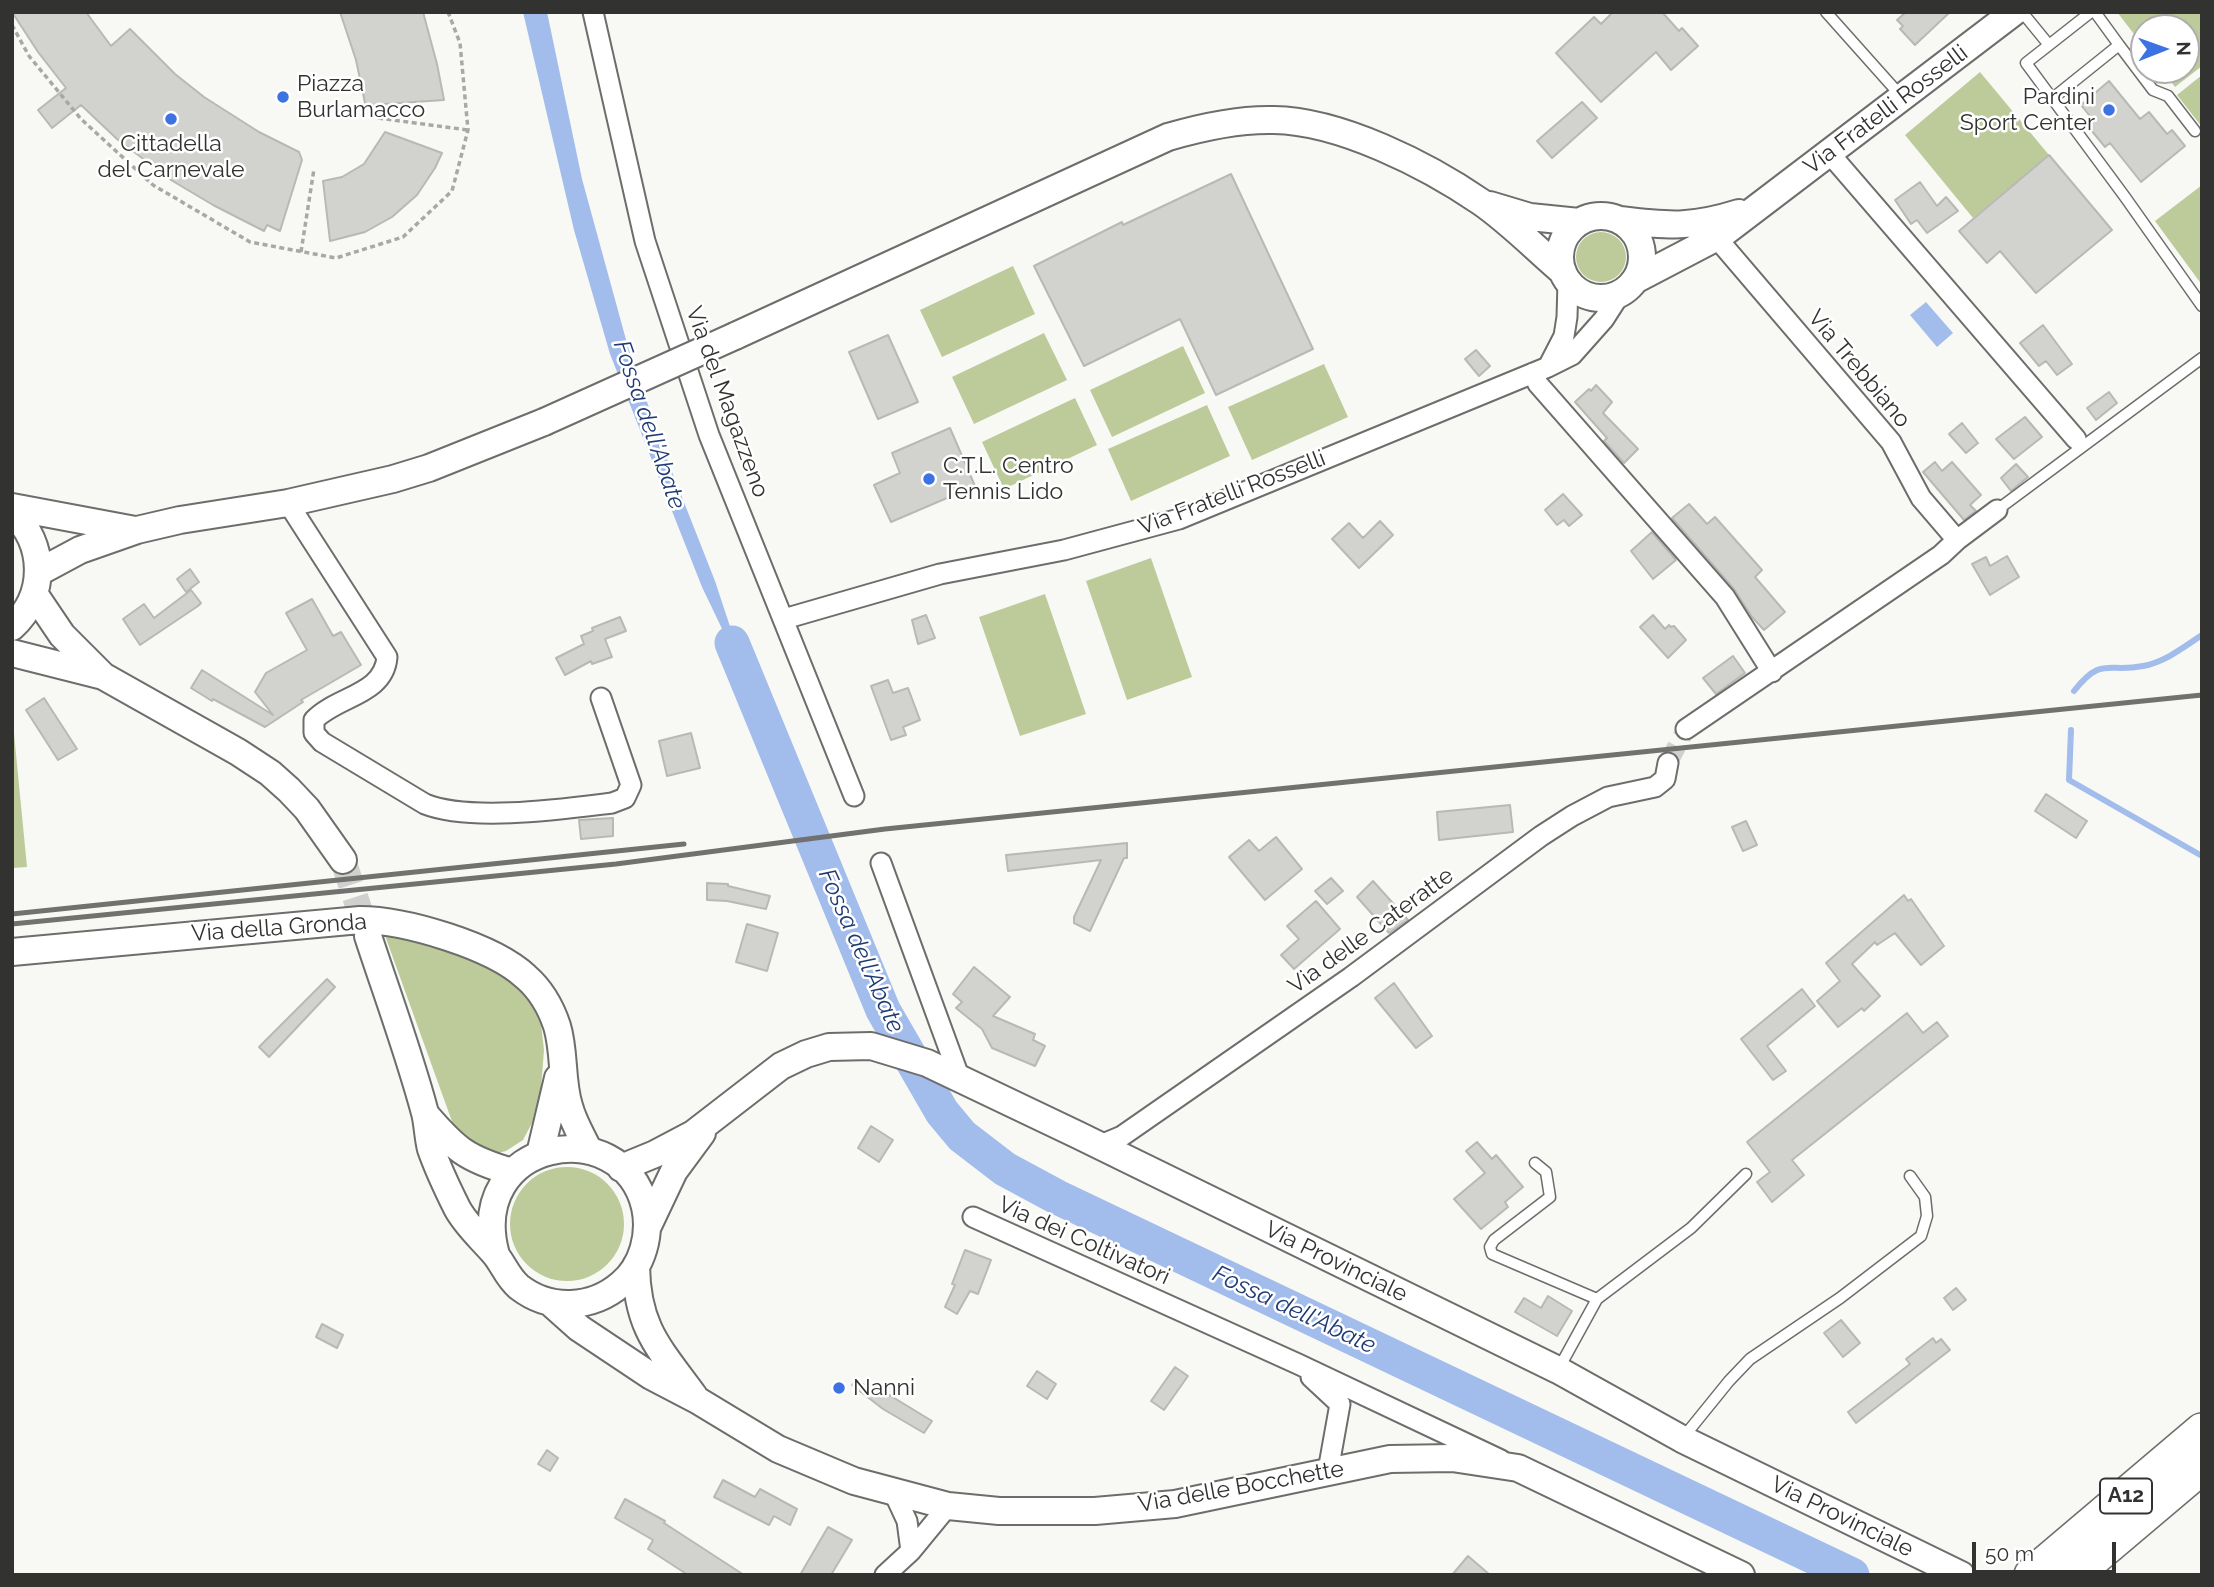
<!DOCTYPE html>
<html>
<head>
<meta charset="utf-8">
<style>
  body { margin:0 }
  #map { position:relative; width:2214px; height:1587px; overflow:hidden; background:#f8f9f5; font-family:Raleway,sans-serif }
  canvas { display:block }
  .frame { position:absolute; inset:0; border:14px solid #323331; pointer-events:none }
  .north { position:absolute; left:2130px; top:14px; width:70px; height:70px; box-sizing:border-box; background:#fff; border:2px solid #adadad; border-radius:50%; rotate:89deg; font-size:19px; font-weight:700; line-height:28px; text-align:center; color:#323331 }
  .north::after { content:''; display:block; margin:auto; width:24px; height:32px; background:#3d72e2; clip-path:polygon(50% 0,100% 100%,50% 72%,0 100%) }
  .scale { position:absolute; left:1972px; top:1542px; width:144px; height:32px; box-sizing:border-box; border:4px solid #323331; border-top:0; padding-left:9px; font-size:21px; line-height:24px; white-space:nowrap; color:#323331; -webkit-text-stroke:5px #fff; paint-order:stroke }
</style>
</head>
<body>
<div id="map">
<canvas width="2214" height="1587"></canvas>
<div class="frame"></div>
<div class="north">N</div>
<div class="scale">50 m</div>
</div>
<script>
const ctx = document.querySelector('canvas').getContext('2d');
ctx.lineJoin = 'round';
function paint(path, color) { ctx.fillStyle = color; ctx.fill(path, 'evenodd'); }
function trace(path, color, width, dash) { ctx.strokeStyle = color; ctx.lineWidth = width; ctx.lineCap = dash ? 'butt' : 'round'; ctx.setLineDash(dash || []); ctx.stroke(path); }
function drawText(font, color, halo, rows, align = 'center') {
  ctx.font = font + ' Raleway,sans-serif'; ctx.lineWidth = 5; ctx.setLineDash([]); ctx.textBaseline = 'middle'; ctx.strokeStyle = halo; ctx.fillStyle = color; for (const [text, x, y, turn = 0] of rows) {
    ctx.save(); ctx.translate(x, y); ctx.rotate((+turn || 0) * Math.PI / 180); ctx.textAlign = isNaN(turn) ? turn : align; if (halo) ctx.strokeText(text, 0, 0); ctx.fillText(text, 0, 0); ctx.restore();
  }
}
const green = new Path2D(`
  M2117 12H2202V66L2175 87 2162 70H2186V28H2144V47Z
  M1980 72 2049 155 1973 218 1905 135Z
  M2202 75V127L2177 95Z
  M2202 185V285L2155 221Z
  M1576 257a25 25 0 1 1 50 0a25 25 0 1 1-50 0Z
  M1013 266 1035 314 942 357 920 310Z
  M1044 333 1067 380 974 424 952 377Z
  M1183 346 1205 393 1112 437 1090 390Z
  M1324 364 1348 417 1252 460 1228 407Z
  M1075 398 1097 445 1004 489 982 442Z
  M1207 405 1230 456 1131 501 1108 449Z
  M1151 558 1192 677 1127 700 1086 581Z
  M1045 594 1086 714 1020 736 979 617Z
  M12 713 27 867 12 868Z
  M383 930 450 947 516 981 528 997 541 1024 544 1050 541 1089 532 1123 523 1140 506 1151 489 1155 477 1153 454 1127Z
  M510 1224a57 57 0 1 1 114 0a57 57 0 1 1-114 0Z`);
const water = new Path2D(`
  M523 12H547L582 179 628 347 665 454 715 581 750 687 702 587 610 354 574 230Z
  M1926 302 1953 333 1937 347 1910 315Z`);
const stream = new Path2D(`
  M2074 691C2102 656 2107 673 2143 666 2165 662 2184 647 2202 635
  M2071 730 2069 780 2202 856`);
const river = new Path2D(`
  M732 643 883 1010 942 1112 962 1136 1005 1169 1057 1197 1852 1575`);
const building = new Path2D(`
  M12 12H86L111 46 130 29 175 74 204 97 259 132 299 152 302 160 280 231 267 225 264 231 213 205 171 180 117 139 81 105 52 128 38 110 66 88 38 52Z
  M340 12H423L437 64 444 100 370 105 365 103 356 60Z
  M1613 12H1662L1679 31 1682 28 1698 46 1671 70 1656 52 1601 102 1556 53 1594 17 1601 24Z
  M1906 12H1950L1915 45 1900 29 1903 26 1897 20Z
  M2109 81 2140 119 2149 112 2167 134 2172 130 2185 146 2141 182 2110 143 2105 147 2087 125 2093 120 2081 105Z
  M1582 102 1597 118 1552 158 1537 141Z
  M385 132 442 153 435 168 417 195 392 217 365 232 330 241 323 181 342 177 364 164Z
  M2049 155 2112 230 2036 293 2000 251 1987 263 1959 231Z
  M1231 174 1313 349 1216 395 1180 319 1084 366 1034 266 1122 222 1123 225Z
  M1920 182 1937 206 1946 197 1958 211 1927 233 1917 220 1911 224 1895 200Z
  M2043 325 2072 364 2057 375 2046 361 2039 366 2020 343Z
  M888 335 918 402 878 419 849 352Z
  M1476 350 1490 366 1479 376 1465 359Z
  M1596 385 1612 402 1603 413 1638 449 1624 463 1604 441 1607 438 1575 402 1589 389 1591 391Z
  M2109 392 2117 403 2096 420 2087 408Z
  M2025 417 2042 437 2014 459 1996 439Z
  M1962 423 1978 443 1966 453 1949 434Z
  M950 428 975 486 891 522 874 485 900 473 892 453Z
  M1935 462 1942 471 1952 462 1981 495 1970 505 1976 511 1964 520 1923 472Z
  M2016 464 2028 477 2011 491 2001 478Z
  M1563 494 1582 515 1569 526 1564 520 1557 525 1545 510Z
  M1689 504 1707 524 1715 517 1762 570 1755 577 1785 612 1764 630 1752 617 1734 589 1672 518Z
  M1380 521 1393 535 1359 568 1332 539 1349 523 1363 538Z
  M1652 532 1676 560 1653 579 1631 551Z
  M2007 556 2019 577 1990 595 1972 564 1986 557 1990 566Z
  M190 569 199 582 186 592 177 579Z
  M191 590 201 603 198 606 140 645 123 619 144 604 154 618Z
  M312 599 333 636 341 632 361 665 301 700 303 702 265 727 213 699 212 701 191 688 202 670 273 715 255 692 266 673 307 650 286 613Z
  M926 615 935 638 918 644 912 620Z
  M1653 615 1665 629 1669 625 1671 627 1674 626 1686 640 1668 658 1640 627Z
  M620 617 626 631 605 639 612 657 592 664 591 661 565 675 556 658 584 644 581 636 593 631 592 628Z
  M1733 656 1745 673 1716 694 1703 678Z
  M888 680 893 693 908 688 920 720 903 727 906 735 891 740 871 686Z
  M44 698 77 749 58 760 26 710Z
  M691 733 700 768 667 776 659 741Z
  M2046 794 2087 821 2076 838 2035 811Z
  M1510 805 1513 832 1439 840 1437 812Z
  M613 818V836L581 839 579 820Z
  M1746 821 1757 845 1743 851 1732 827Z
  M1276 837 1302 869 1265 900 1229 857 1249 840 1259 851Z
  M1127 843V858H1124L1090 931 1074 923V917L1101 860 1008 871 1006 855Z
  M1331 878 1343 891 1327 904 1315 891Z
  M1373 881 1408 920 1389 933 1357 897Z
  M707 883 728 884V886L770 896 766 909 727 901 707 900Z
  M1904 895 1908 901 1911 899 1944 946 1921 965 1895 933 1877 945 1875 942 1852 964 1880 996 1864 1011 1862 1008 1838 1027 1817 1001 1840 981 1826 963Z
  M1316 901 1340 929 1294 969 1281 955 1299 939 1287 926Z
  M747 924 778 933 767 971 736 962Z
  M974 967 1010 997 993 1016 1035 1034 1033 1040 1045 1046 1035 1066 992 1048 982 1029 956 1008 962 1002 953 994Z
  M327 979 335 987 269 1057 259 1047Z
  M1394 983 1432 1036 1416 1048 1375 998Z
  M1802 989 1815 1006 1767 1046 1786 1071 1773 1080 1741 1039Z
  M1907 1013 1923 1033 1937 1022 1948 1036 1792 1160 1804 1175 1772 1202 1757 1182 1770 1172 1747 1142Z
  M871 1126 893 1140 879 1162 858 1148Z
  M1477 1142 1492 1159 1496 1155 1523 1187 1505 1202 1508 1207 1481 1229 1454 1199 1485 1173 1466 1151Z
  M965 1250 991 1260 978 1294 970 1291 957 1314 945 1307 955 1285 952 1284Z
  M1956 1288 1966 1300 1953 1310 1944 1298Z
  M1548 1296 1572 1311 1557 1336 1515 1312 1524 1298 1541 1308Z
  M1841 1320 1860 1343 1843 1357 1824 1333Z
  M322 1324 343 1335 337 1348 316 1337Z
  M1933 1338 1936 1343 1941 1339 1950 1350 1856 1423 1848 1412 1910 1364 1906 1359Z
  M1175 1367 1188 1376 1164 1410 1151 1401Z
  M1037 1371 1056 1384 1047 1399 1027 1386Z
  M855 1381 891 1396 932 1421 924 1433 883 1409 852 1385Z
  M547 1450 558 1458 550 1471 538 1464Z
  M723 1480 755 1497 760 1489 797 1509 790 1525 774 1516 769 1525 714 1497Z
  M625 1499 665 1521 664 1523 744 1575H688L648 1549 653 1540 615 1518Z
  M828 1527 852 1540 831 1575H800Z
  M1468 1556 1490 1575H1452Z`);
const streetTunnel = new Path2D(`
  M1668 763 1686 729`);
const secondaryTunnel = new Path2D(`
  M343 860 368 936`);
const path = new Path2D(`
  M12 25 29 56 81 119 153 185 250 242 336 258 403 237 452 191 468 130 460 43 448 12
  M378 118 468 130
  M301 252 314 169`);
const lane = new Path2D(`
  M1826 12 1900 95
  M2022 12 2049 45 2026 63 2125 197 2202 306
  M2049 45 2091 12
  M2119 45 2153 90 2168 96 2195 131
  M2053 98 2119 45 2095 12
  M1997 510 2202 358
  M1535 1163 1546 1172 1550 1197 1494 1240 1490 1247 1492 1254 1597 1299
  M1558 1370 1597 1299 1691 1228 1746 1174
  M1682 1439 1729 1381 1750 1359 1840 1298 1921 1236 1927 1216 1925 1197 1910 1176`);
const street = new Path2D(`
  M593 12 645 241 709 435 854 796
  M1830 154 2076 439
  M1721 235V243L1891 442 1921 498 1957 540
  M1548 367 1564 336 1567 317 1568 282
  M1533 373 1538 384 1725 597 1772 672
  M288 503 387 657C384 695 337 696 314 720V733L322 742 425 804C470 822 563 809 612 803L625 798 631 785 601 698
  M784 619 940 574 1064 550 1179 519 1548 367 1572 355 1604 319 1620 294
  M1686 729 1941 555 1957 540 1997 510
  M881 863 960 1079
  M1098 1146 1122 1136 1351 977 1541 836 1572 816 1608 797 1655 787 1665 779 1668 763
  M973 1217 1298 1364 1501 1460
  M1311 1377 1340 1404 1328 1471
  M894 1493 907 1521 911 1551
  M885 1575 911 1551 948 1506`);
const secondary = new Path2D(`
  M1490 205 1530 217 1579 222
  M1560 257a41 41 0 1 1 82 0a41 41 0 1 1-82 0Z
  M1620 220C1668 226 1692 228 1739 213
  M1635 280 1721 235 2014 12
  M735 336 1168 137C1202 127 1238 119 1274 120 1340 121 1427 165 1481 202 1510 222 1536 249 1563 272
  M12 507 135 530
  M12 512C46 544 47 595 12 627
  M39 572 80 550 137 530 180 520 288 503 393 479 429 468 544 422
  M35 595 62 635 102 675
  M12 653 103 676 238 752 270 773 289 790 307 809 343 860
  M368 936C387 994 409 1053 425 1113 428 1125 428 1138 431 1149 438 1169 448 1190 457 1208 466 1225 481 1238 494 1253 503 1263 507 1277 519 1287 550 1311 592 1309 621 1284 643 1266 651 1234 645 1207 622 1111 464 1139 496 1255
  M12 952 360 920C405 920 493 946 526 977 541 990 551 1008 557 1026 565 1052 561 1081 569 1106 573 1122 582 1136 589 1151
  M426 1115C456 1150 467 1159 512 1172
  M540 1154 558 1078
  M621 1168 655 1154 693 1134 781 1066 806 1054 829 1047 871 1046 927 1063 1078 1135 1558 1370 1682 1439 1961 1575
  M647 1228 674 1171 702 1133
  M636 1266C637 1328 659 1348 694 1396
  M551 1303 579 1328 651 1376 697 1400 778 1449 854 1481 948 1506 999 1511H1095L1175 1504 1390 1459 1452 1458 1518 1468 1741 1575`);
const highway = new Path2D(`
  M2032 1575 2202 1431
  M2073 1575 2202 1466`);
const rail = new Path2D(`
  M12 914 684 844
  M12 924 616 864 885 829 2202 695`);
const secondaryBridge = new Path2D(`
  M544 422 735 336`);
const markers = [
  [283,97,7,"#3d72e2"],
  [2109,110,7,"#3d72e2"],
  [171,119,7,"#3d72e2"],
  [929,479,7,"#3d72e2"],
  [839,1388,7,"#3d72e2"]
];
const shields = [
  [2126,1496,52]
];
const shieldNames = [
  ["A12",2126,1496]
];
const poiNames = [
  ["Piazza",297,84],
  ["Burlamacco",297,110],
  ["Pardini",2095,97,"right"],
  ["Sport Center",2095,123,"right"],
  ["Cittadella",171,144,"center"],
  ["del Carnevale",171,170,"center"],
  ["C.T.L. Centro",943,466],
  ["Tennis Lido",943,492],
  ["Nanni",853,1388]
];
const streetNames = [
  ["Via Fratelli Rosselli",1886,110,-37],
  ["Via Trebbiano",1859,369,50],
  ["Via del Magazzeno",727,402,70],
  ["Via Fratelli Rosselli",1232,493,-21],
  ["Via della Gronda",279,928,-4],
  ["Via delle Cateratte",1371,931,-36],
  ["Via dei Coltivatori",1084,1241,24],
  ["Via Provinciale",1336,1262,26],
  ["Via delle Bocchette",1241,1487,-10],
  ["Via Provinciale",1842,1517,26]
];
const waterNames = [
  ["Fossa dell'Abate",649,425,71],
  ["Fossa dell'Abate",861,951,66],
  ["Fossa dell'Abate",1294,1310,25]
];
paint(green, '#bdcb9a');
paint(water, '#a2bcec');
trace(stream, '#a2bcec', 6);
trace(river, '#a2bcec', 35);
paint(building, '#d2d3cf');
trace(building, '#b8b9b5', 2);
trace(streetTunnel, '#d0d1ce', 19, [19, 10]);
trace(secondaryTunnel, '#d0d1ce', 26, [26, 13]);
trace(lane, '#6d6e6b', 13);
trace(street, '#6d6e6b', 23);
trace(secondary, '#6d6e6b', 30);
trace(highway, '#6d6e6b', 38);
trace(path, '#a8a9a6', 3.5, [5, 3.5]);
trace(lane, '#fff', 10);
trace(street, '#fff', 19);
trace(secondary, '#fff', 26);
trace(highway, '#fff', 35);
trace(rail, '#717270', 5);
trace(secondaryBridge, '#6d6e6b', 30, []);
trace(secondaryBridge, '#fff', 26);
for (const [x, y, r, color] of markers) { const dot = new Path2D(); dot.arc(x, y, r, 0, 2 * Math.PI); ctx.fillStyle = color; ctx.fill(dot); trace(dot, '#fff', 2.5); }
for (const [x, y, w] of shields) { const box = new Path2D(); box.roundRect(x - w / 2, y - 17.5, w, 35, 5); ctx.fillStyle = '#fff'; ctx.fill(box); trace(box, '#323331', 2); }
drawText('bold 21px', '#323331', null, shieldNames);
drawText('23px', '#323331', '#fff', poiNames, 'left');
drawText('23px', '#323331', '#fff', streetNames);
drawText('italic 24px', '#1f3b74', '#fff', waterNames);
</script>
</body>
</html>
